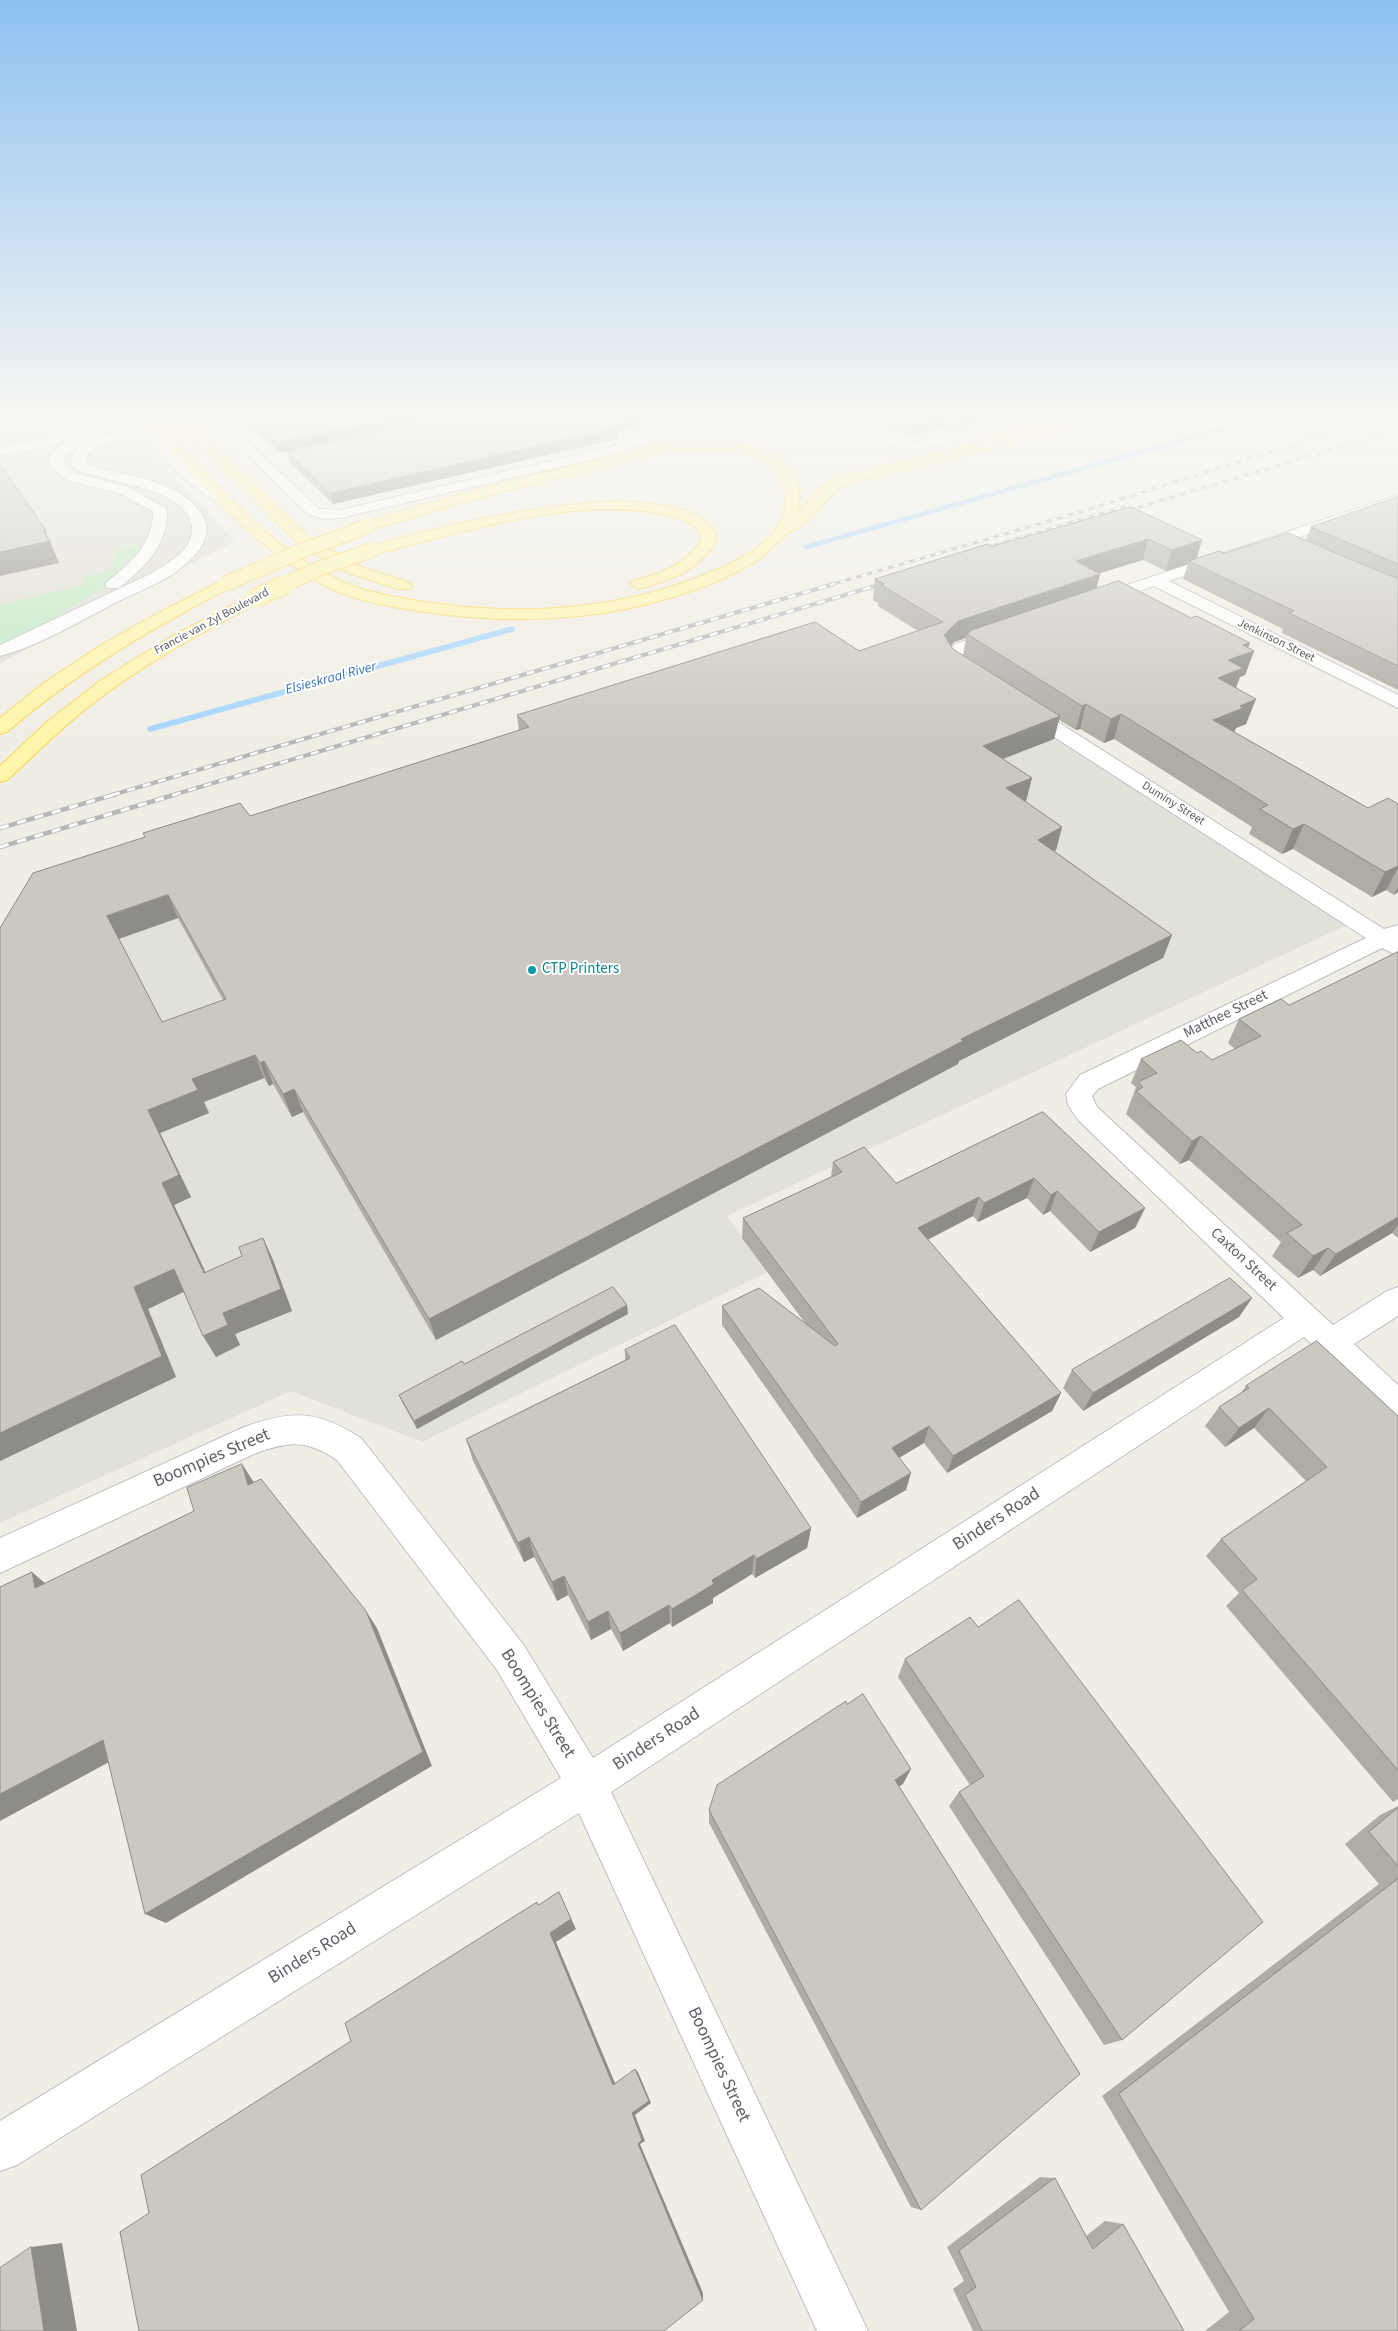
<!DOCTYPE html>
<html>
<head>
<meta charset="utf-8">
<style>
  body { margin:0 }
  canvas { display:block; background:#f0eee4 }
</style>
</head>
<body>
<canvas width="1398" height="2331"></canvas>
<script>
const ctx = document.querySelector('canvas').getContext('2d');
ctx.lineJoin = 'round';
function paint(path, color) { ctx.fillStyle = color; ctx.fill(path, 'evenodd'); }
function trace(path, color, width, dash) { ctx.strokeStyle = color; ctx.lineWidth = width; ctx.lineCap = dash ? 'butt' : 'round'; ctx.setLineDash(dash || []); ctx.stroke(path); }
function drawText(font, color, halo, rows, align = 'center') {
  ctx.font = font + ' "Source Sans 3",sans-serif'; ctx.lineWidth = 4; ctx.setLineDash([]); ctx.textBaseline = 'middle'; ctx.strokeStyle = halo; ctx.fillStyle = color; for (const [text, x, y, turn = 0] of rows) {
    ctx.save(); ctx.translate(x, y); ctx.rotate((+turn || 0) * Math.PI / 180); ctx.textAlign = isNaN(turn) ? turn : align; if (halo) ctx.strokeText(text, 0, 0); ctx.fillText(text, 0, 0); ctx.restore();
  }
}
const industrial = new Path2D(`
  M798 640 843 672 912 647 1351 923 727 1216 768 1272 422 1442 291 1391 0 1523V941L31 887Z`);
const education = new Path2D(`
  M5 417H121V423L133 438 145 444 235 541 0 663V418Z`);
const green = new Path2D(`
  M142 544H148L140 558C121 563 121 570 111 583L46 622 0 645V605L86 584 82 578 102 572 110 567 115 560 114 552Z`);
const streamFar1 = new Path2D(`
  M806 547 1264 417`);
const stream = new Path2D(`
  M150 729 512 629`);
const minor = new Path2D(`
  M80 417H93L94 420C75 447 30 450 0 455V447C26 442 63 440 81 420Z
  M160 417H175L163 426 147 432 157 433 203 481 233 499 231 502C206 508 164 457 148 440 127 440 94 437 84 462 96 469 111 471 124 474 151 480 183 488 200 512 214 530 203 548 189 561 169 581 141 590 117 602 82 620 37 647 0 656V645L148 575C165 565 195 550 192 526 187 487 104 483 77 469L70 463 76 450 83 444 64 457 65 466 77 474 128 487 167 509C168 546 145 567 119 588H107L105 585 107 582C132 562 153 544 153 511L118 493 67 480 51 468 50 456C58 445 82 430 96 433V438L141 426Z
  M208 417H222L319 509 340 510 614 446 688 417H706L623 452 340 518 325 519 309 515Z
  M842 417H859L914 443 1017 417H1039L1038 420 914 451 897 447Z
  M1398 495V504L1169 581 1398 695V708L1154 586 1097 605 1089 600 1091 597Z
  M1000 629 1006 630 1009 634 1006 638 967 652 960 658 983 676 980 680C964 684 950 670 942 657L955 644Z
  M1024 703 1031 705 1384 929 1398 925V956L1382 948 1098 1089 1092 1096 1097 1107 1333 1325 1387 1291 1398 1287V1316L1354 1344 1398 1385V1420L1387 1416 1304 1337 611 1792 868 2331H817L579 1813 17 2165 0 2171V2121L561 1778 497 1670 337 1460C306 1439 288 1441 254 1454L0 1573V1538L244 1427C292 1410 317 1410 361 1438L523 1644 593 1758 1284 1318 1079 1121 1068 1105 1066 1094 1080 1075 1366 938 1017 713 1015 709 1017 705Z`);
const major = new Path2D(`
  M142 417H155C209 477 268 549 343 582 369 593 397 598 425 602 523 617 626 610 718 569 743 558 777 541 784 512 791 481 770 458 741 452 690 441 637 458 588 471 543 482 498 492 454 505 425 513 397 523 368 530L361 526 363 523C434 500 507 482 579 464 617 455 655 443 695 441 739 439 812 452 798 513L820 488 833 479 949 451 1067 417H1088L1087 420 958 457 843 485C828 496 820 511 806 522 801 527 793 529 788 533 772 548 761 560 741 570 641 620 526 628 418 611 386 606 352 600 324 585 268 555 221 507 179 460 167 446 153 432 142 417Z
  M170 417H184L310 539 361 567 410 583 412 586 410 589H398L349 573 300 545Z
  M617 501C645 503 710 504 717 539 701 570 670 581 638 589L630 584 632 581C659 574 688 565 701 539 699 523 684 520 670 516 582 493 459 533 372 555L364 550 367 547C449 524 531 505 617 501Z
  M225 579 231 581 233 584 231 587C151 629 75 673 7 732L0 734V718L45 682 101 645 160 612Z
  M255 593 263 598 261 601C202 632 144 664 92 704 62 727 35 755 7 780L0 782V766L47 722 101 680 174 635Z`);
const railFar2 = new Path2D(`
  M1122 512 1398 430
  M978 550 1130 505
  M830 585 1080 512 1381 417
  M877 585 888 582`);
const railFar1 = new Path2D(`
  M112 795 834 584
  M173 795 882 584`);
const rail = new Path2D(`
  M0 828 116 794
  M0 847 177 794`);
const majorBridgeFar1 = new Path2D(`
  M225 584 299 552 368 526
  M283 585 321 568 372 550`);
const majorBridge = new Path2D(`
  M255 598 286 584`);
const wall = new Path2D(`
  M241 417H448L279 453Z
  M455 417H664L637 424V427L617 432V439L333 504 290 463 288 453Z
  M867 417H991L990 420 952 429 945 427 909 436Z
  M1157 417H1195L1173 424Z
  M1398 497V690L1282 633 1283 629 1183 579 1188 564 1166 571 1143 560 1099 573 1100 574 1096 588 1191 618 1250 643 1248 647 1254 651 1245 675 1240 677 1236 688 1246 724 1236 728 1234 732 1368 808 1398 804V892L1394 895 1386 890 1372 897 1293 849 1282 854 1249 834 1252 827 1114 739 1104 743 1080 729 1076 730 1059 720 1054 739 1003 759 1032 778 1026 801H1025L1062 827 1056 850 1054 851 1172 935 1163 958 959 1061 958 1064 436 1340 303 1112 292 1117 273 1084 269 1086 264 1078 204 1102 209 1113 160 1133 191 1197 174 1205 206 1273 242 1256 263 1238 273 1260 292 1311 235 1334 240 1345 216 1357 184 1292 148 1309 176 1377 0 1461V928L250 816 519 731 517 715 859 651 918 631 878 606V603L873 600 875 579 992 546 1131 507 1197 558 1306 540 1311 527ZM966 638 963 655 953 649 951 646 954 642ZM178 918 223 1000 162 1022 119 939Z
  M1398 952V1238L1392 1233 1320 1276 1313 1270 1298 1278 1272 1256 1281 1242 1189 1160 1180 1164 1126 1114 1136 1087 1131 1083 1141 1059 1197 1053 1212 1060 1235 1049 1228 1043 1239 1019 1289 1005Z
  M1043 1112 1145 1208 1135 1228 1090 1252 1050 1211 1043 1215 1027 1198 978 1222 973 1216 928 1240 1061 1393 1052 1411 947 1473 924 1443 899 1458 906 1490 857 1518 722 1325V1306L805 1323 742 1238 743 1218 831 1177 833 1162 896 1183Z
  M1252 1298 1239 1317 1083 1411 1063 1388 1072 1370Z
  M628 1314 575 1342 417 1429 403 1404 399 1395 464 1364Z
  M625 1350 811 1528 807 1548 755 1578 752 1574 713 1598V1603L672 1627 670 1623 623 1651 611 1629 591 1640 568 1595 557 1601 534 1557 524 1562 473 1461 466 1439 625 1360Z
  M1246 1386 1398 1416V1799L1393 1802 1226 1606 1239 1593 1206 1556 1221 1539 1306 1481 1254 1428 1225 1447 1205 1426 1219 1407 1241 1393Z
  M970 1617 1122 2040 1104 2045 949 1806 959 1792 970 1785 898 1677 905 1659Z
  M903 1784 899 1786 921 2210 911 2207 709 1823V1810Z
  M1398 1806V2331H1205L1229 2312 1102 2096 1379 1884 1345 1844 1380 1815Z
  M1040 2177 1055 2178 1086 2236 1105 2221 1123 2224 1184 2331H973L953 2289 964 2281 947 2247Z`);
const shadedWall = new Path2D(`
  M398 417H448L279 453 277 443Z
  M631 417H664L637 424V427L617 432V439L333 504 331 493Z
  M942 417H946L945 427 909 436 910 425Z
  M958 417H991L990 420 952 429 954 418Z
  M1174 417H1195L1173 424Z
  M45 529 49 541H50L59 563 0 576V552Z
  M1148 539 1143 560 1071 582 1076 561Z
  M1202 540 1196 561H1189L1188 564 1166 571 1172 550Z
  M1100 574 1095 595 967 634 966 638 954 642 940 657 944 635 958 621Z
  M1250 643 1245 654 1254 651 1245 675 1240 677 1234 693 1218 678 1228 660 1243 645Z
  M1256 699 1246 724 1236 728 1234 732 1213 720 1240 706Z
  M1086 704 1080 729 1076 730 1082 706Z
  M1121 714 1114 739 1104 743 1111 719Z
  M1060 716 1054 739 979 768 983 746Z
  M1032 778 1026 801 1001 811 1006 788Z
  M1304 824 1293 849 1282 854 1293 829Z
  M1062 827 1056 850 1032 863 1038 840Z
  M1398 866V868L1386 890 1372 897 1385 872Z
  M1398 887V892L1394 895Z
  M168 895 178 918 118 939 107 916Z
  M1172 935 1163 958 959 1061 958 1064 436 1340 429 1319 961 1039Z
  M255 1055 264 1078 204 1102 209 1113 160 1133 191 1197 174 1205 216 1295 204 1273 162 1183 148 1110 192 1079Z
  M264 1061 273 1084 269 1086 260 1063Z
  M294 1089 303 1112 292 1117 283 1094Z
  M1201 1136 1189 1160 1180 1164 1192 1141Z
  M1034 1178 1027 1198 978 1222 984 1203Z
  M1057 1191 1050 1211 1043 1215 1051 1195Z
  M979 1197 973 1216 913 1247 918 1228Z
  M1145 1208 1135 1228 1090 1252 1099 1232Z
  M1398 1217V1225L1392 1233 1320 1276 1336 1254Z
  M263 1238 273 1260 292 1311 235 1334 240 1345 216 1357 203 1336 223 1313Z
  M1328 1248 1313 1270 1298 1278 1313 1256Z
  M174 1269 187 1290 148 1309 176 1377 0 1461V1433L134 1287Z
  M1252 1298 1239 1317 1083 1411 1093 1393Z
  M627 1305 628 1314 575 1342 417 1429 414 1421 574 1334Z
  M1061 1393 1052 1411 947 1473 953 1456Z
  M1269 1408 1254 1428 1225 1447 1239 1428Z
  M929 1426 924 1443 887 1465 892 1448Z
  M242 1464 255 1484 248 1485Z
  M911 1473 906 1490 857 1518 861 1502Z
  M811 1528 807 1548 755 1578 756 1559Z
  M529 1537 534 1557 524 1562 518 1543Z
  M754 1555 752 1574 713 1598V1603L672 1627V1609L712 1580Z
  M32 1572 53 1590 35 1588Z
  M564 1576 568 1595 557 1601 552 1582Z
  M669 1605 670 1623 623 1651 620 1633Z
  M366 1611 377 1628 432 1766 166 1923 145 1914Z
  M608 1611 611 1629 591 1640 588 1622Z
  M103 1740 124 1754 0 1821V1794Z
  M911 1769 903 1784 888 1794 895 1780Z
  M559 1892 576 1929 556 1942 617 2088 613 2085 550 1933Z
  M635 2069 638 2072 651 2103 635 2115 645 2141 640 2144 703 2293V2300L638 2144 632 2113Z
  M62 2243 77 2331H44L31 2247Z`);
const building = new Path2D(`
  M249 417H398L277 443Z
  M455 417H636L607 424 616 428 331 493 288 453Z
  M892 417H942L910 425Z
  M0 464 45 529 43 530 50 541 0 552Z
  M1398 497V564L1311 527Z
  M1131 507 1202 540 1172 550 1148 539 1076 561 1100 574 958 621 944 635 953 649 1060 716 983 746 1032 778 1006 788 1062 827 1038 840 1172 935 961 1039 963 1041 429 1319 294 1089 283 1094 264 1061 260 1063 255 1055 192 1079 198 1090 148 1110 179 1175 162 1183 204 1273 242 1256 239 1247 263 1238 281 1289 223 1313 228 1325 203 1336 174 1269 134 1287 162 1356 0 1433V928L33 873 145 837 143 833 240 803 250 816 529 727 517 715 815 622 859 651 943 622 881 585 884 584 875 579 987 544 992 546ZM168 895 226 999 162 1022 107 916Z
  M1288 533 1398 579V666L1289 613 1294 611 1189 561 1219 551 1225 553Z
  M1119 581 1191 618 1197 616 1250 643 1243 645 1254 651 1228 660 1243 668 1218 678 1256 699 1240 706 1243 708 1213 720 1368 808 1388 798 1398 804V866L1385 872 1304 824 1293 829 1260 809 1268 805 1121 714 1111 719 1086 704 1082 706 967 634 972 630Z
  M1398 952V1217L1336 1254 1328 1248 1313 1256 1287 1233 1302 1225 1201 1136 1192 1141 1136 1091 1143 1087 1138 1082 1157 1073 1141 1059 1181 1040 1197 1053 1201 1051 1212 1060 1261 1036 1239 1019 1281 999 1289 1005Z
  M1043 1112 1145 1208 1099 1232 1057 1191 1051 1195 1034 1178 984 1203 979 1197 918 1228 1061 1393 953 1456 929 1426 892 1448 911 1473 861 1502 722 1306 759 1288 835 1346 838 1344 743 1218 842 1172 833 1162 864 1147 896 1183Z
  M1230 1278 1252 1298 1093 1393 1072 1370Z
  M613 1287 627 1305 574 1334 414 1421 399 1395 462 1361 464 1364Z
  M675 1325 811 1528 756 1559 754 1555 712 1580 714 1584 672 1609 669 1605 620 1633 608 1611 588 1622 564 1576 552 1582 529 1537 518 1543 466 1439 630 1358 625 1350Z
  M1317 1341 1398 1416V1770L1242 1590 1257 1579 1221 1539 1327 1467 1269 1408 1239 1428 1219 1407 1249 1388 1246 1386Z
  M242 1464 248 1485 261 1479 366 1611 423 1752 145 1914 103 1740 0 1794V1587L32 1572 35 1588 194 1511 187 1488Z
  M1019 1600 1263 1922 1122 2040 959 1792 984 1776 905 1659 970 1617 978 1627Z
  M863 1694 911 1769 895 1780 1080 2074 921 2210 709 1810 717 1785 846 1701 847 1704Z
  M1398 1808V1866L1369 1832Z
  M1398 1879V2331H1239L1254 2319 1119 2094Z
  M559 1892 571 1919 550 1933 613 2085 635 2069 649 2101 632 2113 642 2140 638 2144 703 2300 664 2331H139L120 2232 149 2213 141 2175 351 2041 345 2023 537 1902 538 1905Z
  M1055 2178 1093 2249 1123 2224 1184 2331H982L965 2295 976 2287 959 2251Z
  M31 2247 44 2331H0V2268Z`);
const markers = [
  [532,970,5,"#0f9aa8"]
];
const farStreetnames = [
  ["Francie van Zyl Boulevard",212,622,-28],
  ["Jenkinson Street",1276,641,26],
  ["Duminy Street",1173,804,32]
];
const farWaternames = [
  ["Elsieskraal River",331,679,-15]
];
const cultureNames = [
  ["CTP Printers",542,970]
];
const streetNames = [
  ["Matthee Street",1226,1015,-26],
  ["Caxton Street",1243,1260,43]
];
const nearStreetnames = [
  ["Boompies Street",212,1459,-23],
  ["Binders Road",997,1520,-33],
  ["Boompies Street",537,1704,58],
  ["Binders Road",657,1740,-33],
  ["Binders Road",313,1954,-32],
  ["Boompies Street",718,2065,65]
];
paint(industrial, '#e1e0d9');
paint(education, '#e0ddd3');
paint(green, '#beeac0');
trace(streamFar1, '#a6d5ff', 4.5);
trace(stream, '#a6d5ff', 5.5);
trace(minor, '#bcbec5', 2);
trace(major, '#ffd44f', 2);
paint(minor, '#fff');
paint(major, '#fff5ab');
trace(railFar2, '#b6b7b8', 3);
trace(railFar1, '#b6b7b8', 4);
trace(rail, '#b6b7b8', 4.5);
trace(railFar2, '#fff', 2, [5.5]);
trace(railFar1, '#fff', 2.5, [8]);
trace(rail, '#fff', 3, [9]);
trace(majorBridgeFar1, '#ffd44f', 16, []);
trace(majorBridge, '#ffd44f', 20, []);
trace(majorBridgeFar1, '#fff5ab', 14);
trace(majorBridge, '#fff5ab', 18);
paint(wall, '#afaca6');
paint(shadedWall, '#8e8c87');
paint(building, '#cbc8c1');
trace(building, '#8e8c87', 1);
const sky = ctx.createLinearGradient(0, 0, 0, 744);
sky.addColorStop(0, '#8dc1f1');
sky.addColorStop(0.56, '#f8f7f3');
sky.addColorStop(1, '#f8f7f300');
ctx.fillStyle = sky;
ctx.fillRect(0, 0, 1398, 744);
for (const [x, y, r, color] of markers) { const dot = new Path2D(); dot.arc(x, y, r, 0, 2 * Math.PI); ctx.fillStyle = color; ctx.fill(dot); trace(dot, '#fff', 2); }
drawText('12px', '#5c6067', '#fff', farStreetnames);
drawText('italic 14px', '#3673bd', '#fff', farWaternames);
drawText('15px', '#0d838f', '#fff', cultureNames, 'left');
drawText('15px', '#5c6067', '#fff', streetNames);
drawText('18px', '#5c6067', '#fff', nearStreetnames);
</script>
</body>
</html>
